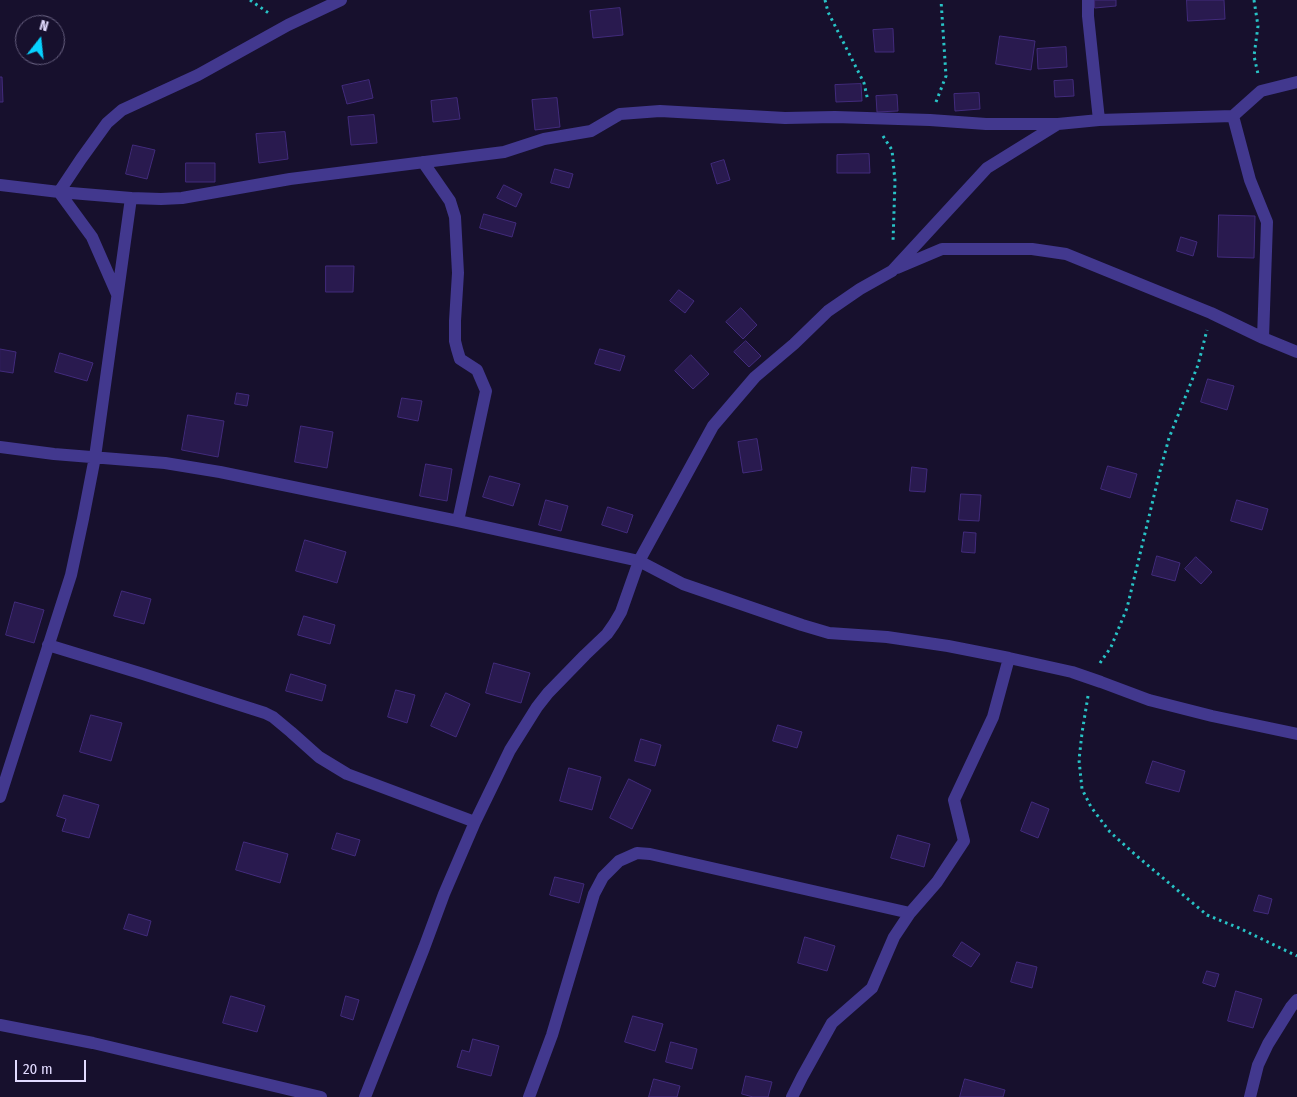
<!DOCTYPE html>
<html>
<head>
<meta charset="utf-8">
<style>
  body { margin:0 }
  #map { position:relative; width:1297px; height:1097px; overflow:hidden; background:#17102d; font-family:"Fira Sans Condensed",sans-serif }
  canvas { display:block }
  .north { position:absolute; left:15px; top:15px; width:50px; height:50px; box-sizing:border-box; background:#17102d; border:1px solid #686181; border-radius:50%; rotate:16deg; font-size:14px; font-weight:700; line-height:20px; text-align:center; color:#e2dbff }
  .north::after { content:''; display:block; margin:auto; width:18px; height:22px; background:#07d2ff; clip-path:polygon(50% 0,100% 100%,50% 72%,0 100%) }
  .scale { position:absolute; left:15px; top:1060px; width:71px; height:22px; box-sizing:border-box; border:2px solid #e2dbff; border-top:0; padding-left:6px; font-size:15px; line-height:18px; white-space:nowrap; color:#e2dbff; -webkit-text-stroke:4px #17102d; paint-order:stroke }
</style>
</head>
<body>
<div id="map">
<canvas width="1297" height="1097"></canvas>
<div class="north">N</div>
<div class="scale">20 m</div>
</div>
<script>
const ctx = document.querySelector('canvas').getContext('2d');
ctx.lineJoin = 'round';
function paint(path, color) { ctx.fillStyle = color; ctx.fill(path, 'evenodd'); }
function trace(path, color, width, dash) { ctx.strokeStyle = color; ctx.lineWidth = width; ctx.lineCap = dash ? 'butt' : 'round'; ctx.setLineDash(dash || []); ctx.stroke(path); }
const building = new Path2D(`
  M1095 0H1116V6L1095 8Z
  M1187 0H1224L1225 19 1188 21Z
  M620 8 623 35 593 38 590 11Z
  M893 29 894 52H875L873 30Z
  M1000 36 1035 41 1031 70 996 64Z
  M1066 47 1067 67 1038 69 1037 49Z
  M0 77H2L3 102H0Z
  M369 80 373 98 347 104 342 86Z
  M1073 80 1074 96 1055 97 1054 81Z
  M861 84 862 101 836 102 835 85Z
  M979 93 980 109 955 111 954 94Z
  M897 95 898 111 877 112 876 96Z
  M457 98 460 119 433 122 431 101Z
  M557 98 560 127 535 130 532 100Z
  M374 115 377 143 351 145 348 117Z
  M285 132 288 159 259 163 256 134Z
  M133 145 155 150 147 179 126 174Z
  M869 154 870 173H837V155Z
  M724 160 730 180 717 184 711 164Z
  M186 163H215V182H186Z
  M555 169 573 174 569 188 551 183Z
  M504 185 522 194 516 207 497 198Z
  M484 214 516 223 512 237 480 228Z
  M1219 215 1255 216 1254 258 1218 257Z
  M1181 237 1197 242 1193 256 1177 251Z
  M326 266H354L353 292H326Z
  M679 290 694 301 685 313 670 301Z
  M741 308 757 325 743 339 726 322Z
  M746 341 761 356 749 367 734 352Z
  M0 349 16 352 13 373 0 371Z
  M600 349 625 356 620 371 595 364Z
  M60 353 93 363 87 381 55 372Z
  M691 355 709 374 693 389 675 371Z
  M1208 379 1234 386 1227 410 1201 402Z
  M237 393 249 395 247 406 235 404Z
  M402 398 422 401 418 421 398 417Z
  M188 415 224 421 218 457 182 450Z
  M301 426 333 432 327 468 295 462Z
  M757 439 762 470 743 473 738 442Z
  M426 464 452 469 447 501 420 496Z
  M1108 466 1137 474 1130 498 1101 489Z
  M912 467 927 469 925 492 910 491Z
  M490 476 520 484 513 506 483 497Z
  M961 494 981 495 979 521 959 520Z
  M546 500 568 506 561 531 539 525Z
  M1237 500 1268 509 1262 530 1231 521Z
  M608 507 633 515 627 533 602 525Z
  M964 532 976 533 975 553 962 552Z
  M305 540 346 552 337 583 296 571Z
  M1157 556 1180 563 1175 581 1152 575Z
  M1196 557 1212 572 1201 584 1185 569Z
  M122 591 151 599 144 624 114 616Z
  M15 602 44 610 34 643 6 635Z
  M304 616 335 625 330 644 298 635Z
  M494 663 530 673 521 703 486 693Z
  M291 674 326 685 322 701 286 691Z
  M396 690 415 695 407 723 388 717Z
  M446 693 470 704 456 737 431 726Z
  M91 715 122 723 111 761 80 752Z
  M778 725 802 732 797 748 773 741Z
  M641 739 661 745 655 766 635 761Z
  M1153 761 1185 771 1179 792 1146 783Z
  M569 768 601 777 592 810 560 801Z
  M629 779 651 790 632 829 610 818Z
  M64 795 99 805 89 838 62 831 66 819 57 816Z
  M1032 802 1049 809 1038 838 1021 831Z
  M337 833 360 840 355 856 332 849Z
  M898 835 930 844 924 867 891 858Z
  M244 842 288 854 280 883 236 870Z
  M555 877 584 884 579 903 550 895Z
  M1259 895 1272 899 1268 914 1254 911Z
  M129 914 151 921 147 936 124 929Z
  M805 937 835 946 827 971 798 963Z
  M962 942 980 954 971 967 953 956Z
  M1017 962 1037 967 1032 988 1011 982Z
  M1207 971 1219 974 1215 987 1203 983Z
  M1236 991 1262 999 1253 1028 1228 1021Z
  M231 996 265 1006 257 1032 223 1023Z
  M346 996 359 1000 353 1020 341 1016Z
  M633 1016 663 1024 655 1051 625 1042Z
  M473 1039 499 1046 491 1076 457 1067 462 1050 469 1052Z
  M671 1042 697 1049 692 1069 666 1062Z
  M746 1076 772 1082 768 1097H753L742 1094Z
  M654 1079 680 1086 677 1097H649Z
  M965 1079 1005 1090 1003 1097H960Z`);
const path = new Path2D(`
  M250 0 270 14
  M825 0 828 12 864 83 868 101
  M1254 0 1258 26 1254 56 1258 74
  M936 102 946 76 941 0
  M883 136 892 150 895 181 893 242
  M1100 663 1111 647 1127 608 1159 475 1169 438 1198 365 1207 330
  M1088 696 1082 733 1079 760 1082 789 1091 807 1110 832 1138 857 1207 915 1239 928 1297 956`);
const minor = new Path2D(`
  M1088 0V16L1099 120
  M1233 116 1250 180 1267 222 1263 338
  M423 162 450 201 455 217 458 273 455 321V341L457 349 460 359 477 370 486 391 458 521
  M0 185 59 192 131 198 161 199 182 198 290 179 504 152 544 139 591 131 620 114 660 111 785 118 835 117 930 120 986 124H1058L1099 120 1233 116 1261 91 1297 82
  M897 268 942 249H1032L1066 254 1211 313 1263 338 1297 352
  M117 294 92 237 59 192 81 159 107 123 122 110 198 75 288 25 341 0
  M0 447 54 454 165 463 220 472 458 521 639 561 683 584 802 625 829 633 887 637 948 646 1009 658 1072 672 1101 682 1149 700 1212 716 1297 734
  M48 645 143 674 265 713 273 717 291 732 319 757 347 774 475 822
  M0 797 71 575 83 519 95 457 131 198
  M0 1025 93 1043 321 1097
  M365 1097 424 948 444 894 475 822 510 750 537 707 548 693 585 655 607 634 614 624 621 612 639 561 713 426 755 377 794 344 828 311 860 289 892 271 987 168 1058 124
  M529 1097 552 1035 594 894 603 877 619 861 637 853 650 854 910 913
  M792 1097 802 1077 832 1023 872 988 894 937 910 913 937 882 964 841 954 800 993 717 1009 658
  M1250 1097 1258 1065 1268 1044 1291 1007 1297 1000`);
paint(building, '#291a4f');
trace(building, '#422b7c', 1);
trace(path, '#28c3c6', 3, [2.5, 4]);
trace(minor, '#42388e', 12);
</script>
</body>
</html>
